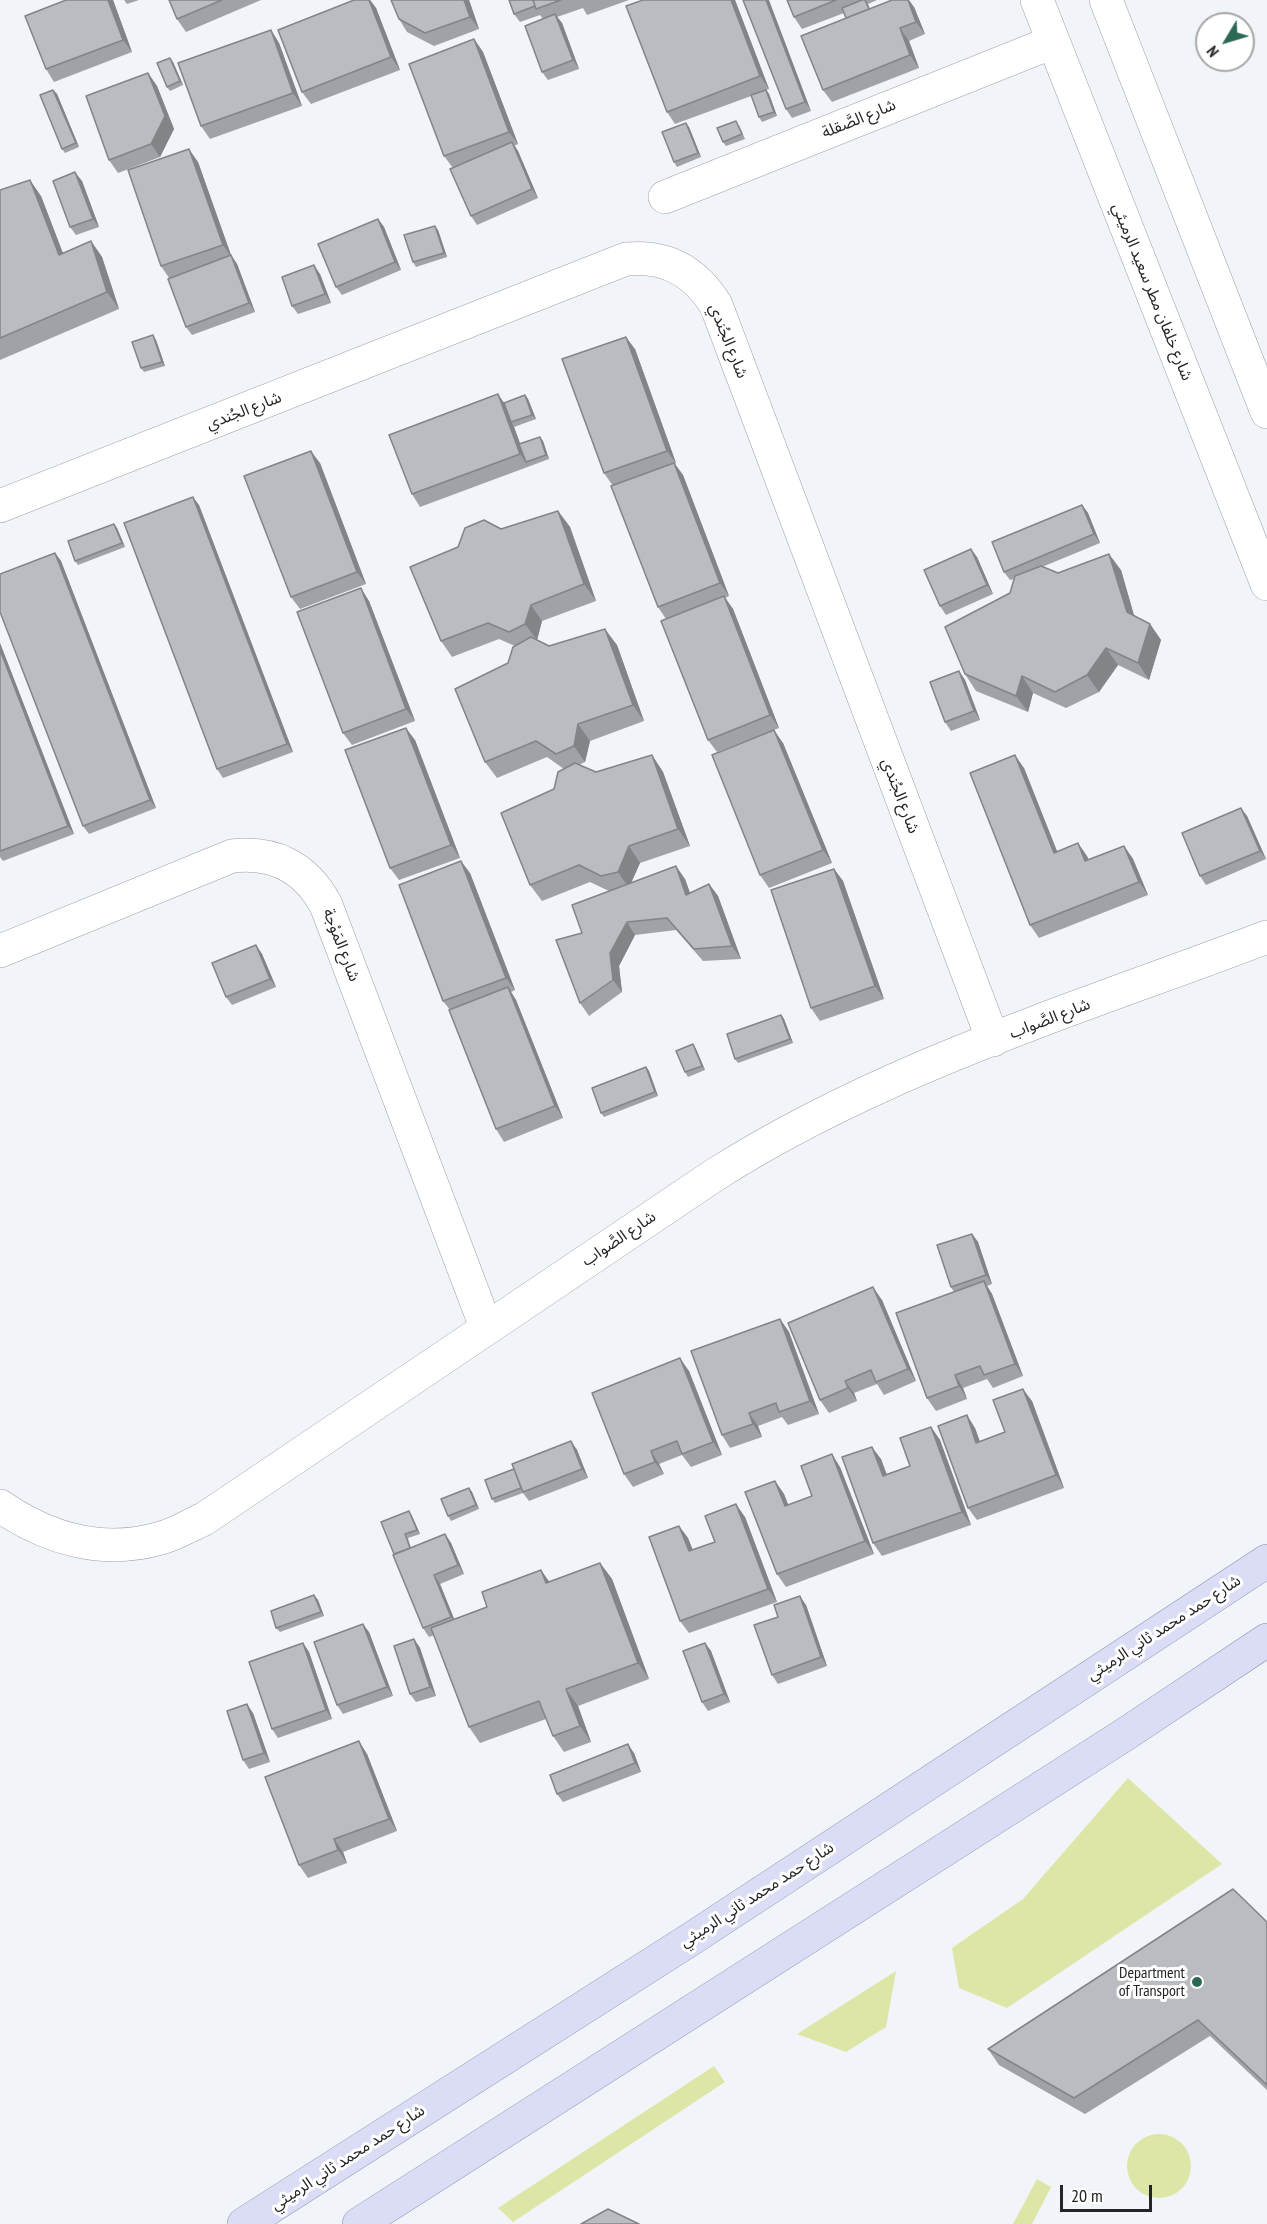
<!DOCTYPE html>
<html>
<head>
<meta charset="utf-8">
<style>
  body { margin:0 }
  #map { position:relative; width:1267px; height:2224px; overflow:hidden; background:#f1f5fa; font-family:"PT Sans Narrow",sans-serif }
  canvas { display:block }
  .north { position:absolute; left:1195px; top:12px; width:60px; height:60px; box-sizing:border-box; background:#fff; border:2px solid #a7a7a8; border-radius:50%; rotate:232deg; font-size:16px; font-weight:700; line-height:24px; text-align:center; color:#232426 }
  .north::after { content:''; display:block; margin:auto; width:21px; height:27px; background:#2c6955; clip-path:polygon(50% 0,100% 100%,50% 72%,0 100%) }
  .scale { position:absolute; left:1060px; top:2185px; width:92px; height:27px; box-sizing:border-box; border:3px solid #232426; border-top:0; padding-left:8px; font-size:18px; line-height:21px; white-space:nowrap; color:#232426; -webkit-text-stroke:4px #fff; paint-order:stroke }
</style>
</head>
<body>
<div id="map">
<canvas width="1267" height="2224"></canvas>
<div class="north">N</div>
<div class="scale">20 m</div>
</div>
<script>
const ctx = document.querySelector('canvas').getContext('2d');
ctx.lineJoin = 'round';
function paint(path, color) { ctx.fillStyle = color; ctx.fill(path, 'evenodd'); }
function trace(path, color, width, dash) { ctx.strokeStyle = color; ctx.lineWidth = width; ctx.lineCap = dash ? 'butt' : 'round'; ctx.setLineDash(dash || []); ctx.stroke(path); }
function drawText(font, color, halo, rows, align = 'center') {
  ctx.font = font + ' "PT Sans Narrow","Noto Sans Arabic",sans-serif'; ctx.lineWidth = 6; ctx.setLineDash([]); ctx.textBaseline = 'middle'; ctx.strokeStyle = halo; ctx.fillStyle = color; for (const [text, x, y, turn = 0] of rows) {
    ctx.save(); ctx.translate(x, y); ctx.rotate((+turn || 0) * Math.PI / 180); ctx.textAlign = isNaN(turn) ? turn : align; if (halo) ctx.strokeText(text, 0, 0); ctx.fillText(text, 0, 0); ctx.restore();
  }
}
const green = new Path2D(`
  M1128 1778 1222 1864 1007 2008 959 1988 952 1948 1023 1899Z
  M896 1971 886 2027 846 2052 797 2034Z
  M714 2066 725 2082 513 2222 498 2208Z
  M1127 2166a32 32 0 1 1 64 0a32 32 0 1 1-64 0Z
  M1037 2179 1051 2187 1032 2224H1013Z`);
const minor = new Path2D(`
  M1037 0 1267 584
  M1106 0 1267 412
  M665 197 1053 42
  M0 506 626 259C666 255 695 271 716 305L993 1040
  M0 951 232 856C274 851 306 867 326 905L486 1327
  M0 1506C48 1539 103 1555 161 1538 176 1534 190 1525 204 1519L713 1176C882 1068 1080 1008 1267 937`);
const major = new Path2D(`
  M244 2224 691 1939 1267 1561
  M359 2224 1124 1735 1267 1640`);
const wall = new Path2D(`
  M113 0 132 52 54 82 46 69Z
  M124 0H139L127 4Z
  M169 0H261L186 32 177 19Z
  M354 0H370L376 8 400 70 311 104 302 92Z
  M391 0H469L479 29 434 46 407 32 399 19Z
  M509 0H629L587 15 583 8 557 17 562 23 579 69 548 80 542 72 543 19 540 15 520 22 514 14Z
  M643 0H735L769 89 766 90 769 94 777 116 762 122 759 117 751 96 675 124 667 112Z
  M743 0 811 111 792 118 786 109Z
  M787 0H877L868 4 870 9 914 7 925 34 909 41 919 68 832 102 823 90 846 18 844 13 802 29 794 17Z
  M271 30 279 43 302 106 210 139 201 126Z
  M474 39 483 52 518 144 514 146 518 151 538 198 477 225 471 216 453 168 444 156Z
  M173 62 183 85 170 91 167 87Z
  M148 73 157 86 174 129 160 157 118 173 109 160Z
  M53 90 57 94 79 147 65 153 62 149Z
  M739 125 745 139 726 146 723 142Z
  M689 127 701 157 677 167 674 162Z
  M198 162 231 255 237 264 255 312 192 335 186 327 169 278 161 266Z
  M82 181 99 227 76 235 70 227Z
  M0 190 41 196 63 253 91 241 102 257 119 309 0 360Z
  M378 219 384 227 401 270 342 295 336 287Z
  M438 230 447 257 416 267 413 262Z
  M320 274 331 303 298 314 292 306Z
  M153 335 156 340 165 366 144 372 141 368Z
  M635 349 676 463 675 464 683 475 729 596 725 598 733 609 779 728 717 752 708 740 666 619 658 607 613 486 604 473Z
  M525 395 528 399 536 419 514 427 520 444 540 437 543 441 549 459 420 507 412 494 504 403Z
  M320 463 366 584 300 609 291 597Z
  M199 505 293 752 223 778 217 769Z
  M1082 505 1088 513 1100 543 1042 567 1058 573 1121 570 1134 616 1150 624 1161 640 1149 680 1118 665 1099 692 1066 708 1033 693 1028 712 976 691 965 674 1010 593 1014 579 1010 580 1004 572Z
  M558 511 570 527 596 601 542 621 537 640 549 646 617 645 644 721 590 741 585 762 579 765 596 772 652 755 663 772 690 846 640 863 631 882 685 879 690 893 709 884 718 896 741 959 703 961 676 930 635 935 619 966 622 992 589 1016 580 1003 582 933 609 891 590 882 542 901 530 885 554 789 564 769 547 757 497 778 485 762 508 663 515 646 499 639 452 657 441 641 458 547 501 529Z
  M114 524 117 528 125 547 78 565 75 561Z
  M55 553 61 561 156 808 89 834 83 826Z
  M977 557 993 594 946 615 940 606Z
  M369 601 415 721 352 745 343 733Z
  M0 643 74 834 3 861 0 857Z
  M959 671 965 680 980 720 951 731 945 722Z
  M415 740 460 858 399 880 390 868Z
  M783 743 832 863 769 888 760 875Z
  M1024 768 1057 852 1087 856 1089 860 1124 846 1133 859 1148 895 1039 938 1030 925Z
  M1247 816 1266 859 1206 885 1200 876Z
  M834 869 843 881 884 999 820 1021 811 1008Z
  M470 873 515 990 511 992 516 1000 563 1118 504 1142 496 1129 450 1010 443 1001Z
  M256 945 262 954 276 987 232 1005 226 997Z
  M781 1015 784 1019 793 1043 738 1063 735 1059Z
  M693 1044 696 1049 705 1070 688 1077 685 1072Z
  M646 1067 649 1071 658 1096 604 1117 601 1113Z
  M972 1234 978 1242 992 1284 987 1286 992 1294 1023 1376 993 1388 987 1379 963 1388 967 1399 936 1411 927 1398 954 1292 951 1287Z
  M882 1300 916 1381 884 1395 877 1384 854 1393 857 1401 829 1413 820 1400Z
  M780 1319 789 1332 819 1414 788 1425 782 1417 758 1426 762 1437 730 1448 722 1435Z
  M689 1371 722 1455 691 1467 682 1455 659 1464 664 1474 633 1487 624 1474Z
  M1032 1401 1064 1488 977 1520 968 1508 975 1428 980 1442 1005 1432Z
  M931 1427 940 1440 971 1525 882 1556 873 1543 881 1459 886 1474 910 1466Z
  M571 1441 577 1450 588 1478 529 1501 523 1493 495 1503 492 1499 514 1469Z
  M840 1467 874 1554 786 1587 777 1574 775 1481 784 1494 788 1505 812 1496Z
  M469 1488 472 1492 479 1509 451 1521 448 1516Z
  M409 1511 412 1516 420 1534 408 1538 411 1548 445 1534 451 1543 464 1574 440 1584 454 1619 487 1607 541 1570 549 1582 600 1563 612 1579 649 1679 578 1706 591 1742 564 1752 553 1736 546 1719 480 1743 469 1727 434 1635 429 1637 423 1628 394 1554Z
  M745 1517 777 1602 689 1633 680 1621 679 1526 688 1538 693 1550 715 1542Z
  M314 1595 318 1600 324 1616 280 1632 276 1628Z
  M806 1605 827 1666 778 1684 772 1675 778 1617Z
  M369 1632 393 1696 343 1714 337 1705Z
  M414 1639 420 1648 436 1696 416 1702 410 1694Z
  M303 1643 309 1652 332 1719 278 1738 272 1729Z
  M705 1643 711 1651 730 1702 708 1711 702 1702Z
  M253 1713 270 1762 249 1769 243 1760Z
  M634 1753 641 1772 563 1802 557 1794Z
  M367 1754 397 1831 343 1852 347 1863 308 1878 299 1865Z
  M1267 1922V2090L1210 2036 1085 2114 999 2065 988 2049Z`);
const shadedWall = new Path2D(`
  M108 0H113L132 52 123 40Z
  M369 0H370L376 8 400 70 391 57Z
  M464 0H469L479 29 470 17Z
  M731 0H735L769 89 760 76Z
  M766 0H769L811 111 805 102Z
  M908 0H909L914 7 925 34 916 22Z
  M555 14 562 23 579 69 573 60Z
  M900 28 909 41 919 68 910 55Z
  M271 30 279 43 302 106 293 93Z
  M474 39 483 52 518 144 509 132Z
  M170 58 173 62 183 85 180 81Z
  M148 73 157 86 174 129 160 157 151 144Z
  M53 90 57 94 79 147 76 143Z
  M766 90 769 94 777 116 774 112Z
  M686 123 689 127 701 157 698 153Z
  M512 142 518 151 538 198 532 189Z
  M189 149 198 162 232 258 223 245Z
  M75 172 82 181 99 227 93 219Z
  M30 180 41 196 70 272 59 255Z
  M378 219 384 227 401 270 395 262Z
  M435 226 438 230 447 257 444 253Z
  M91 241 102 257 119 309 107 292Z
  M231 255 237 264 255 312 249 303Z
  M314 265 320 274 331 303 325 294Z
  M153 335 156 340 165 366 162 362Z
  M626 337 635 349 676 463 667 451Z
  M498 394 507 407 511 422 514 427 527 462H526L529 467 520 454Z
  M525 395 528 399 536 419 532 415Z
  M540 437 543 441 549 459 546 455Z
  M311 451 320 463 366 584 357 572Z
  M674 463 683 475 729 596 720 583Z
  M193 497 199 505 293 752 287 744Z
  M1082 505 1088 513 1100 543 1094 534Z
  M558 511 570 527 596 601 584 584Z
  M114 524 117 528 125 547 122 543Z
  M971 549 977 557 993 594 987 585Z
  M55 553 61 561 156 808 150 800Z
  M1109 554 1121 570 1138 629 1127 612Z
  M361 588 369 601 415 721 406 709Z
  M724 596 733 609 779 728 770 715Z
  M531 605 542 621 537 640 525 624Z
  M1150 624 1161 640 1149 680 1138 663Z
  M605 629 617 645 644 721 633 705Z
  M0 643 74 834 68 826 0 650Z
  M1106 648 1118 665 1099 692 1087 675Z
  M959 671 965 680 980 720 974 711Z
  M1022 676 1033 693 1028 712 1016 696Z
  M578 724 590 741 585 762 574 746Z
  M406 728 415 740 460 858 451 845Z
  M774 730 783 743 832 863 823 850Z
  M652 755 663 772 690 846 678 829Z
  M1015 755 1024 768 1063 866 1054 853Z
  M1241 808 1247 816 1266 859 1260 851Z
  M1078 843 1087 856 1094 874 1085 861Z
  M629 846 640 863 629 888 618 872Z
  M1124 846 1133 859 1148 895 1139 882Z
  M461 861 470 873 515 990 506 978Z
  M676 866 685 879 695 907 686 895Z
  M834 869 843 881 884 999 875 986Z
  M709 884 718 896 741 959 732 946Z
  M627 922 635 935 619 966 622 992 613 980 610 953Z
  M256 945 262 954 276 987 270 979Z
  M508 987 516 1000 563 1118 555 1106Z
  M781 1015 784 1019 793 1043 790 1039Z
  M693 1044 696 1049 705 1070 702 1066Z
  M646 1067 649 1071 658 1096 655 1092Z
  M972 1234 978 1242 992 1284 986 1275Z
  M984 1281 992 1294 1023 1376 1015 1364Z
  M873 1287 882 1300 916 1381 908 1369Z
  M780 1319 789 1332 819 1414 810 1401Z
  M680 1358 689 1371 722 1455 713 1442Z
  M955 1375 963 1388 967 1399 959 1386Z
  M845 1381 854 1393 857 1401 848 1388Z
  M1023 1389 1032 1401 1064 1488 1056 1475Z
  M749 1413 758 1426 762 1437 753 1424Z
  M967 1415 975 1428 985 1456 976 1443Z
  M931 1427 940 1440 971 1525 962 1512Z
  M571 1441 577 1450 588 1478 582 1469Z
  M872 1447 881 1459 892 1488 883 1476Z
  M651 1451 659 1464 664 1474 655 1462Z
  M832 1454 840 1467 874 1554 865 1541Z
  M775 1481 784 1494 794 1519 785 1506Z
  M469 1488 472 1492 479 1509 476 1505Z
  M736 1504 745 1517 777 1602 768 1589Z
  M409 1511 412 1516 420 1534 417 1530Z
  M679 1526 688 1538 698 1564 689 1551Z
  M445 1534 451 1543 464 1574 458 1565Z
  M600 1563 612 1579 649 1679 638 1663Z
  M541 1570 553 1587 546 1583Z
  M434 1575 440 1584 457 1626 451 1617Z
  M314 1595 318 1600 324 1616 321 1612Z
  M800 1596 806 1605 827 1666 821 1657Z
  M363 1624 369 1632 393 1696 387 1687Z
  M414 1639 420 1648 436 1696 430 1687Z
  M303 1643 309 1652 332 1719 326 1710Z
  M705 1643 711 1651 730 1702 724 1694Z
  M566 1689 578 1706 591 1742 580 1726Z
  M247 1704 253 1713 270 1762 264 1753Z
  M359 1741 367 1754 397 1831 389 1819Z
  M628 1744 634 1753 641 1772 635 1763Z
  M334 1839 343 1852 347 1863 338 1850Z`);
const building = new Path2D(`
  M66 0H108L123 40 46 69 25 16Z
  M169 0H222L177 19Z
  M354 0H369L391 57 302 92 278 30Z
  M391 0H464L470 17 425 33 399 19Z
  M509 0H533L535 6 514 14Z
  M533 0H561L536 9Z
  M643 0H731L760 76 667 112 626 6Z
  M743 0H766L805 102 786 109Z
  M787 0H836L794 17Z
  M862 0H865L869 9 846 18 842 8Z
  M892 0H908L916 22 900 28 910 55 823 90 801 36Z
  M555 14 573 60 542 72 525 26Z
  M271 30 293 93 201 126 178 63Z
  M474 39 509 132 444 156 409 64Z
  M170 58 180 81 167 87 157 63Z
  M148 73 165 116 151 144 109 160 86 96Z
  M53 90 76 143 62 149 40 95Z
  M766 90 774 112 759 117 751 95Z
  M736 121 742 134 723 142 717 128Z
  M686 123 698 153 674 162 662 132Z
  M512 142 532 189 471 216 450 169Z
  M189 149 223 245 161 266 128 170Z
  M75 172 93 219 70 227 53 181Z
  M30 180 59 255 91 241 107 292 0 338V190Z
  M378 219 395 262 336 287 318 244Z
  M435 226 444 253 413 262 404 235Z
  M231 255 249 303 186 327 168 279Z
  M314 265 325 294 292 306 282 277Z
  M153 335 162 362 141 368 132 342Z
  M626 337 667 451 604 473 562 359Z
  M498 394 520 454 412 494 389 435Z
  M525 395 532 415 511 422 504 403Z
  M540 437 546 455 526 462 519 444Z
  M311 451 357 572 291 597 244 476Z
  M674 463 720 583 658 607 611 486Z
  M193 497 287 744 217 769 124 523Z
  M1082 505 1094 534 1004 572 992 542Z
  M558 511 584 584 531 605 525 624 509 632 488 623 441 641 410 567 458 547 465 528 484 520 501 529Z
  M114 524 122 543 75 561 68 541Z
  M971 549 987 585 940 606 924 570Z
  M55 553 150 800 83 826 0 612V574Z
  M1109 554 1127 612 1150 624 1138 663 1106 648 1087 675 1055 692 1022 676 1016 696 965 674 945 627 1010 593 1015 576 1041 566 1058 573Z
  M361 588 406 709 343 733 297 612Z
  M724 596 770 715 708 740 661 621Z
  M605 629 633 705 578 724 574 746 556 754 536 741 485 762 455 689 508 663 513 647 531 637 549 646Z
  M0 650 68 826 0 851Z
  M959 671 974 711 945 722 930 682Z
  M406 728 451 845 390 868 345 750Z
  M774 730 823 850 760 875 712 755Z
  M652 755 678 829 629 846 618 872 601 876 579 865 530 885 501 813 554 789 558 772 575 763 596 772Z
  M1015 755 1054 853 1078 843 1085 861 1124 846 1139 882 1030 925 970 773Z
  M1241 808 1260 851 1200 876 1182 833Z
  M461 861 506 978 443 1001 399 885Z
  M676 866 686 895 709 884 732 946 694 949 667 918 627 922 610 953 613 980 580 1003 556 940 582 933 572 905Z
  M834 869 875 986 811 1008 771 890Z
  M256 945 270 979 226 997 212 963Z
  M508 987 555 1106 496 1129 449 1010Z
  M781 1015 790 1039 735 1059 727 1034Z
  M693 1044 702 1066 685 1072 676 1051Z
  M646 1067 655 1092 601 1113 592 1088Z
  M972 1234 986 1275 951 1287 937 1245Z
  M984 1281 1015 1364 984 1375 980 1366 955 1375 959 1386 927 1398 896 1313Z
  M873 1287 908 1369 876 1382 871 1370 845 1381 848 1388 820 1400 788 1323Z
  M780 1319 810 1401 779 1412 776 1403 749 1413 753 1424 722 1435 691 1351Z
  M680 1358 713 1442 682 1454 677 1441 651 1451 655 1462 624 1474 592 1393Z
  M1023 1389 1056 1475 968 1508 938 1426 967 1415 976 1443 1005 1432 993 1400Z
  M931 1427 962 1512 873 1543 842 1457 872 1447 883 1476 910 1466 900 1438Z
  M571 1441 582 1469 523 1492 512 1464Z
  M832 1454 865 1541 777 1574 745 1492 775 1481 785 1506 812 1496 801 1466Z
  M514 1469 521 1488 492 1499 485 1480Z
  M469 1488 476 1505 448 1516 441 1499Z
  M736 1504 768 1589 680 1621 649 1537 679 1526 689 1551 715 1542 705 1516Z
  M409 1511 417 1530 405 1534 410 1548 394 1554 381 1522Z
  M445 1534 458 1565 434 1575 451 1617 423 1628 393 1555Z
  M600 1563 638 1663 566 1689 580 1726 553 1736 539 1701 469 1727 431 1628 487 1607 482 1592 541 1570 546 1583Z
  M314 1595 321 1612 276 1628 271 1611Z
  M800 1596 821 1657 772 1675 754 1625 778 1617 774 1605Z
  M363 1624 387 1687 337 1705 314 1642Z
  M414 1639 430 1687 410 1694 394 1646Z
  M303 1643 326 1710 272 1729 249 1662Z
  M705 1643 724 1694 702 1702 683 1651Z
  M247 1704 264 1753 243 1760 227 1711Z
  M359 1741 389 1819 334 1839 338 1850 299 1865 265 1777Z
  M628 1744 635 1763 557 1794 550 1775Z
  M1233 1889 1267 1922V2085L1198 2020 1074 2098 988 2049Z
  M608 2209 639 2224H581Z`);
const markers = [
  [1197,1982,6,"#2c6955"]
];
const streetNames = [
  ["شارع الصَّقلة",859,119,-22],
  ["شارع خلفان مطر سعيد الرميثي",1152,292,68],
  ["شارع الجُندي",728,341,68],
  ["شارع الجُندي",244,411,-21],
  ["شارع الجُندي",900,796,69],
  ["شارع المَوْجة",341,945,69],
  ["شارع الصَّواب",1050,1019,-21],
  ["شارع الصَّواب",619,1239,-34],
  ["شارع حمد محمد ثاني الرميثي",1164,1628,-33],
  ["شارع حمد محمد ثاني الرميثي",757,1895,-33],
  ["شارع حمد محمد ثاني الرميثي",348,2158,-33]
];
const poiNames = [
  ["Department",1185,1973],
  ["of Transport",1185,1991]
];
paint(green, '#dde6a6');
trace(minor, '#9da0a5', 34);
trace(major, '#8b8da9', 34);
trace(minor, '#fff', 33);
trace(major, '#dbdcf6', 33);
paint(wall, '#9fa2a6');
paint(shadedWall, '#828487');
paint(building, '#b9bcc1');
trace(building, '#828487', 1.5);
for (const [x, y, r, color] of markers) { const dot = new Path2D(); dot.arc(x, y, r, 0, 2 * Math.PI); ctx.fillStyle = color; ctx.fill(dot); trace(dot, '#fff', 2); }
drawText('16px', '#232426', '#fff', streetNames);
drawText('16px', '#232426', '#fff', poiNames, 'right');
</script>
</body>
</html>
